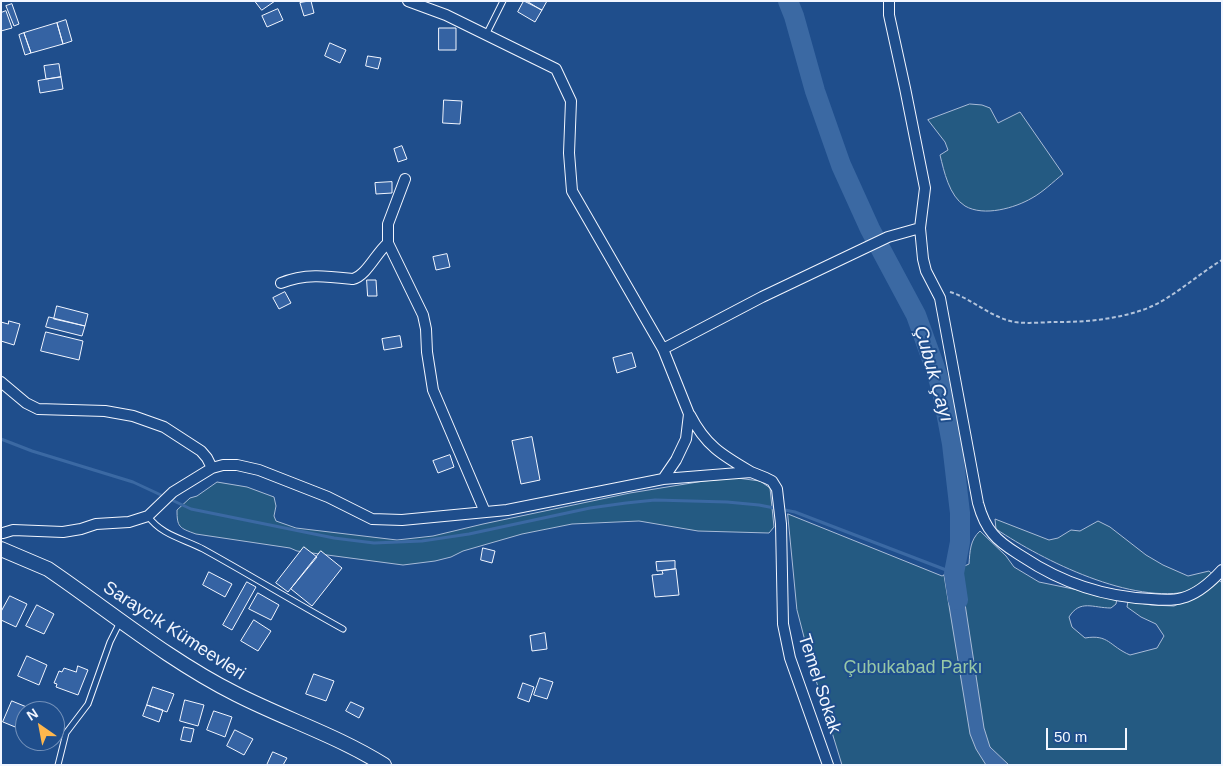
<!DOCTYPE html>
<html>
<head>
<meta charset="utf-8">
<style>
  body { margin:0 }
  #map { position:relative; width:1223px; height:766px; overflow:hidden; background:#1f4e8c; font-family:Arial,sans-serif }
  canvas { display:block }
  .frame { position:absolute; inset:0; border:2px solid #f2f6ff; pointer-events:none }
  .north { position:absolute; left:15px; top:701px; width:50px; height:50px; box-sizing:border-box; background:#1f4e8c; border:1px solid #7391ba; border-radius:50%; rotate:327deg; font-size:14px; font-weight:700; line-height:20px; text-align:center; color:#f2f6ff }
  .north::after { content:''; display:block; margin:auto; width:18px; height:22px; background:#ffb74d; clip-path:polygon(50% 0,100% 100%,50% 72%,0 100%) }
  .scale { position:absolute; left:1046px; top:728px; width:81px; height:22px; box-sizing:border-box; border:2px solid #f2f6ff; border-top:0; padding-left:6px; font-size:15px; line-height:18px; white-space:nowrap; color:#f2f6ff; -webkit-text-stroke:4px #1f4e8c; paint-order:stroke }
</style>
</head>
<body>
<div id="map">
<canvas width="1223" height="766"></canvas>
<div class="frame"></div>
<div class="north">N</div>
<div class="scale">50 m</div>
</div>
<script>
const ctx = document.querySelector('canvas').getContext('2d');
ctx.lineJoin = 'round';
function paint(path, color) { ctx.fillStyle = color; ctx.fill(path, 'evenodd'); }
function trace(path, color, width, dash) { ctx.strokeStyle = color; ctx.lineWidth = width; ctx.lineCap = dash ? 'butt' : 'round'; ctx.setLineDash(dash || []); ctx.stroke(path); }
function drawText(font, color, halo, rows, align = 'center') {
  ctx.font = font + ' Arial,sans-serif'; ctx.lineWidth = 4; ctx.setLineDash([]); ctx.textBaseline = 'middle'; ctx.strokeStyle = halo; ctx.fillStyle = color; for (const [text, x, y, turn = 0] of rows) {
    ctx.save(); ctx.translate(x, y); ctx.rotate((+turn || 0) * Math.PI / 180); ctx.textAlign = isNaN(turn) ? turn : align; if (halo) ctx.strokeText(text, 0, 0); ctx.fillText(text, 0, 0); ctx.restore();
  }
}
const green = new Path2D(`
  M970 104 982 105 990 108 998 123 1020 112 1063 174C1053 182 1043 192 1032 198 1015 208 984 217 965 206 949 196 944 171 940 155L948 150 945 142 928 120Z
  M737 478 760 481 770 488 774 527 769 533 698 531 639 521 572 524 522 534 463 551 451 557 435 561 403 565 297 551 290 548 196 534C179 528 177 527 177 510L190 498 197 496 217 482 247 487 274 497 276 506 274 516 276 521 296 528 397 540 433 536 483 524 630 493 704 481Z
  M788 514 942 576 969 564C970 551 970 540 980 531L1006 556 1014 567 1039 582 1117 598 1116 604 1111 608C1093 608 1080 599 1069 617L1072 627 1085 638C1109 634 1109 646 1130 655L1157 648 1164 636 1156 624 1141 617 1127 607 1128 601 1151 605 1174 606 1197 595 1191 591C1132 605 1044 561 996 529L995 519 1049 540 1058 538 1071 530 1080 531 1098 521 1110 527 1146 555 1163 565 1188 576 1209 571 1222 583V765H842L811 664 797 610Z`);
const water = new Path2D(`
  M960 571 984 728 990 747 1009 765H986L976 749 970 734 944 575Z`);
const stream = new Path2D(`
  M1 439 32 451 133 482 191 509 334 538 374 543 422 541 469 534 590 508 626 503 655 500 727 502 759 505 795 512 954 573`);
const river = new Path2D(`
  M788 1 794 16 815 91 841 165 870 229 916 315 934 365 942 391 952 444 960 513V542L954 573 958 600`);
const building = new Path2D(`
  M255 1H275L262 10Z
  M311 1 314 13 304 16 300 3Z
  M524 1 542 10 535 22 518 12Z
  M527 1H547L542 10Z
  M12 4 19 24 14 26 6 6Z
  M278 9 283 20 267 27 262 16Z
  M6 11 12 28 1 31V13Z
  M66 20 72 41 63 44 57 23Z
  M57 23 63 44 31 53 24 33Z
  M439 28H456V50H439Z
  M24 33 31 53 25 55 19 35Z
  M330 43 346 50 340 63 325 56Z
  M368 56 381 58 378 69 366 66Z
  M59 64 61 77 46 79 44 66Z
  M61 77 63 89 40 93 38 81Z
  M444 100 462 101 460 124 443 123Z
  M402 146 407 159 398 162 394 149Z
  M392 182V193L376 194 375 183Z
  M447 254 450 267 436 270 433 257Z
  M367 280H376L377 296H368Z
  M285 292 291 303 279 309 273 298Z
  M57 306 88 314 85 326 54 319Z
  M49 317 85 326 82 336 46 327Z
  M9 321 20 324 14 345 1 341V322L8 324Z
  M46 332 83 341 79 360 41 351Z
  M400 336 402 347 384 350 382 339Z
  M632 353 636 367 617 373 613 358Z
  M532 437 540 480 521 484 512 441Z
  M450 455 454 467 438 473 433 461Z
  M304 547 317 557 288 592 276 583Z
  M483 548 495 551 492 563 481 560Z
  M321 551 342 568 312 606 291 589Z
  M675 561V569L657 571 656 562Z
  M676 569 679 595 655 597 652 575 663 574 662 571Z
  M209 572 232 584 225 597 203 585Z
  M247 582 256 587 232 630 223 625Z
  M258 593 279 605 271 620 249 609Z
  M10 596 27 604 16 627 1 620V612Z
  M37 605 54 614 44 634 26 626Z
  M254 620 271 631 258 651 241 641Z
  M545 633 547 649 532 651 530 636Z
  M27 656 47 665 39 685 18 676Z
  M78 666 88 670 78 695 56 687 57 684 54 683 59 671 62 672 64 668 76 672Z
  M314 674 334 681 326 701 306 694Z
  M540 678 553 682 547 699 534 695Z
  M523 683 534 687 529 702 518 698Z
  M153 687 174 694 167 712 147 705Z
  M185 700 204 705 198 726 180 721Z
  M12 701 34 710 25 711V731L3 722Z
  M351 702 364 708 359 718 346 711Z
  M147 705 163 710 159 722 143 716Z
  M214 711 232 717 225 737 207 730Z
  M184 727 194 729 191 742 181 740Z
  M235 730 253 739 244 755 227 746Z
  M35 741H42L39 750 33 748Z
  M273 752 287 758 283 765H267Z`);
const path = new Path2D(`
  M950 292C973 299 991 318 1015 322 1029 324 1044 322 1057 322 1088 322 1119 319 1148 308 1174 297 1197 275 1222 260`);
const lane = new Path2D(`
  M486 35 503 1
  M148 516C161 535 184 539 203 549 250 575 296 603 343 629
  M58 765 66 733 88 704 110 642 120 622`);
const street = new Path2D(`
  M889 1V15L905 88 925 188 920 228 923 259 926 271 940 298 978 503C981 514 985 525 993 534 1001 544 1012 550 1023 557 1062 583 1104 597 1151 599 1161 600 1172 601 1182 598 1198 594 1211 582 1222 570
  M405 179 388 224V243L423 315 426 329 427 352 433 390 485 512
  M281 283C305 273 327 276 353 279 367 275 376 253 388 243
  M663 349 762 297 888 237 920 228
  M1 382 26 403 38 409 105 411 133 416 164 427 201 451 207 458 212 468
  M751 472 766 478 772 481 777 489 781 524 783 624 790 658 828 765
  M663 479 751 472C722 455 706 446 690 415
  M3 533 13 530 63 532 81 529 96 524 129 522 148 516 173 492 212 468 223 465H237L259 470 328 497 372 519 402 520 507 510 663 479 676 460 686 439 689 414 663 349 572 191 569 153 571 101 556 69 446 15 408 1`);
const secondary = new Path2D(`
  M1 549 48 569 61 578C118 618 174 663 236 694 285 719 338 736 384 765`);
const streetNames = [
  ["Saraycık Kümeevleri",174,631,33],
  ["Temel Sokak",819,684,72]
];
const parkNames = [
  ["Çubukabad Parkı",913,668]
];
const waterNames = [
  ["Çubuk Çayı",933,374,74]
];
paint(green, '#245a82');
trace(green, '#a8bbd7', 1);
paint(water, '#3b69a3');
trace(water, '#a8bbd7', 1);
trace(stream, '#3b69a3', 3);
trace(river, '#3b69a3', 20);
paint(building, '#3563a3');
trace(building, '#f2f6ff', 1);
trace(lane, '#f2f6ff', 7);
trace(street, '#f2f6ff', 12);
trace(secondary, '#f2f6ff', 16);
trace(path, '#b3c4dc', 2, [4, 2.5]);
trace(lane, '#1f4e8c', 5);
trace(street, '#1f4e8c', 10);
trace(secondary, '#1f4e8c', 14);
drawText('18px', '#f2f6ff', '#1f4e8c', streetNames);
drawText('18px', '#97c8a6', '#1f4e8c', parkNames);
drawText('italic 19px', '#f2f6ff', '#1f4e8c', waterNames);
</script>
</body>
</html>
